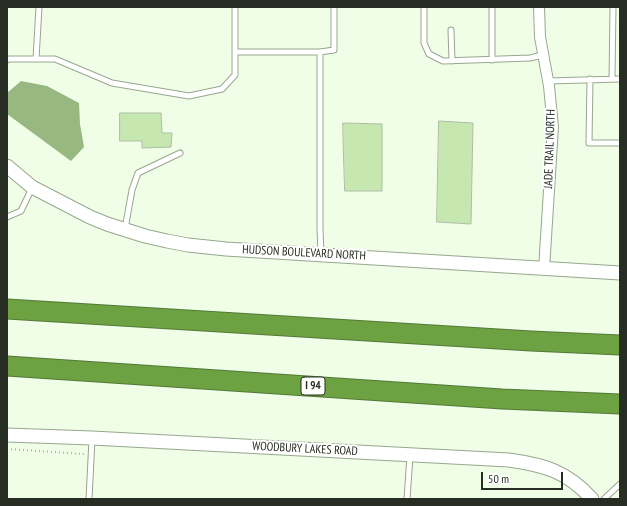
<!DOCTYPE html>
<html>
<head>
<meta charset="utf-8">
<style>
  body { margin:0 }
  #map { position:relative; width:627px; height:506px; overflow:hidden; background:#f0fee8; font-family:"PT Sans Narrow",sans-serif }
  canvas { display:block }
  .frame { position:absolute; inset:0; border:8px solid #272d23; pointer-events:none }
  .scale { position:absolute; left:481px; top:472px; width:82px; height:18px; box-sizing:border-box; border:2px solid #272d23; border-top:0; padding-left:5px; font-size:12px; line-height:14px; white-space:nowrap; color:#272d23; -webkit-text-stroke:3px #fff; paint-order:stroke }
</style>
</head>
<body>
<div id="map">
<canvas width="627" height="506"></canvas>
<div class="frame"></div>
<div class="scale">50 m</div>
</div>
<script>
const ctx = document.querySelector('canvas').getContext('2d');
ctx.lineJoin = 'round';
function paint(path, color) { ctx.fillStyle = color; ctx.fill(path, 'evenodd'); }
function trace(path, color, width, dash) { ctx.strokeStyle = color; ctx.lineWidth = width; ctx.lineCap = dash ? 'butt' : 'round'; ctx.setLineDash(dash || []); ctx.stroke(path); }
function drawText(font, color, halo, rows, align = 'center') {
  ctx.font = font + ' "PT Sans Narrow",sans-serif'; ctx.lineWidth = 4; ctx.setLineDash([]); ctx.textBaseline = 'middle'; ctx.strokeStyle = halo; ctx.fillStyle = color; for (const [text, x, y, turn = 0] of rows) {
    ctx.save(); ctx.translate(x, y); ctx.rotate((+turn || 0) * Math.PI / 180); ctx.textAlign = isNaN(turn) ? turn : align; if (halo) ctx.strokeText(text, 0, 0); ctx.fillText(text, 0, 0); ctx.restore();
  }
}
const water = new Path2D(`
  M21 81 47 86 79 103 80 124 84 147 71 161 7 114V93Z`);
const building = new Path2D(`
  M120 113H161L162 133H172L171 147 142 148V141H120Z
  M439 121 473 123 471 224 437 222Z
  M343 123 382 124V191H345Z`);
const path = new Path2D(`
  M7 449 84 454`);
const service = new Path2D(`
  M235 7V52
  M424 7V43L429 54 443 61 530 58 543 55
  M492 7V60
  M451 30 452 61
  M320 52 334 50V7
  M36 59 39 7
  M7 60 9 59H55L112 83 189 96 222 89 235 75V52H320V228L321 254
  M590 79 589 143H620
  M612 79 613 7
  M548 81 620 79
  M7 217 21 211 32 188
  M125 229 132 190 138 173 180 153
  M89 499 92 439
  M407 499 410 456
  M604 499 620 484`);
const minor = new Path2D(`
  M539 7 540 37 549 86 553 127 544 269`);
const tertiary = new Path2D(`
  M7 166 32 187 90 217 107 224 145 236 167 241 188 245 226 249 620 273
  M7 435 92 438 509 460C544 465 567 471 592 499`);
const motorway = new Path2D(`
  M7 309 531 341 620 345
  M7 366 502 399 620 404`);
const shields = [
  [313,386,24]
];
const shieldNames = [
  ["I 94",313,386]
];
const streetNames = [
  ["JADE TRAIL NORTH",550,149,-88],
  ["HUDSON BOULEVARD NORTH",304,253,3],
  ["WOODBURY LAKES ROAD",305,449,3]
];
paint(water, '#98b882');
paint(building, '#c6e8b0');
trace(building, '#adbda3', 1);
trace(service, '#97a78e', 7);
trace(minor, '#97a78e', 12);
trace(tertiary, '#97a78e', 15);
trace(motorway, '#547938', 21);
trace(path, '#a4af9d', 2, [1, 3]);
trace(service, '#fff', 5);
trace(minor, '#fff', 10);
trace(tertiary, '#fff', 13);
trace(motorway, '#6da243', 19);
for (const [x, y, w] of shields) { const box = new Path2D(); box.roundRect(x - w / 2, y - 9, w, 18, 3); ctx.fillStyle = '#fff'; ctx.fill(box); trace(box, '#272d23', 1); }
drawText('bold 11px', '#272d23', null, shieldNames);
drawText('12px', '#272d23', '#fff', streetNames);
</script>
</body>
</html>
